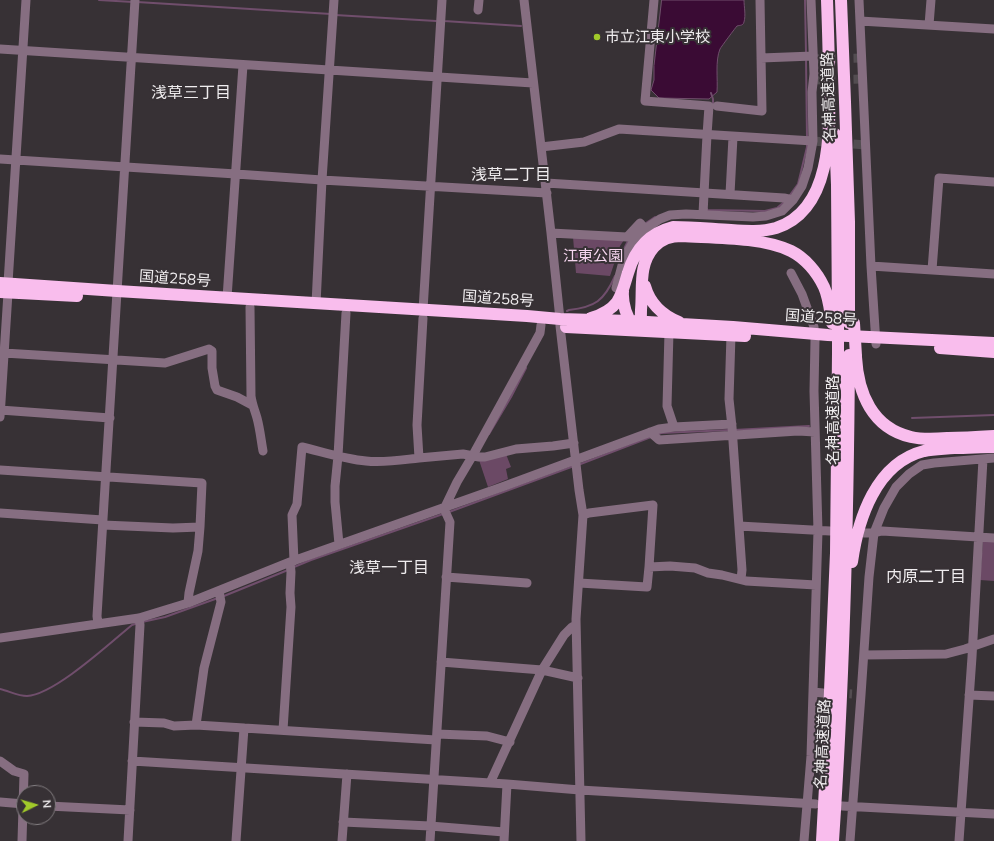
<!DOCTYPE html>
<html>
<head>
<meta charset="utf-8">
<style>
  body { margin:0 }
  #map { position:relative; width:994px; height:841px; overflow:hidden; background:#373135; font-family:Mulish,sans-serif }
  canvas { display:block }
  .north { position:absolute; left:16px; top:785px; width:40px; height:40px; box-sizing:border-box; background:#373135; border:1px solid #817c7f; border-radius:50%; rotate:85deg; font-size:11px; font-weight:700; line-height:16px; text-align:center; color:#efecee }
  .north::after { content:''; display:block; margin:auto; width:14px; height:18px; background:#a1c92a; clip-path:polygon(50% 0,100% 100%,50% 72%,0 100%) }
</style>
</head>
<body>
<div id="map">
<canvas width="994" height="841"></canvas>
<div class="north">N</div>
</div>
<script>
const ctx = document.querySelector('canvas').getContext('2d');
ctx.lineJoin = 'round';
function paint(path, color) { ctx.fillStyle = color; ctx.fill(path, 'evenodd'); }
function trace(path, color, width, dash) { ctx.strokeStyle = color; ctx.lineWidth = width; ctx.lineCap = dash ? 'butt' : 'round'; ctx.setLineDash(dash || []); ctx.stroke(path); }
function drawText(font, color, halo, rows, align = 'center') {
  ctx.font = font + ' Mulish,"Noto Sans JP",sans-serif'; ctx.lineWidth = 4; ctx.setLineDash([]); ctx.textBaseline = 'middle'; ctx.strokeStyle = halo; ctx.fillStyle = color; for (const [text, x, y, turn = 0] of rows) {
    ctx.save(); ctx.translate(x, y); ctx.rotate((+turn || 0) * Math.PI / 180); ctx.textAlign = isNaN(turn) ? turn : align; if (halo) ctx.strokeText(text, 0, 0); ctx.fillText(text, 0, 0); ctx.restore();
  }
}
const green = new Path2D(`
  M573 237 624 240 620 246 610 276 576 273Z
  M506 454 511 467 506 469 508 479 488 487 479 460Z
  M983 540 994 541V581L980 580Z`);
const water = new Path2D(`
  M662 0H744C744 7 746 15 744 22 743 26 740 25 737 26 736 27 721 47 720 49 715 61 718 79 717 92L709 99 659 98 651 90 654 80V66Z`);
const stream = new Path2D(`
  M99 0 133 2
  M805 0 806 53
  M137 2 331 14
  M335 15 436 21
  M444 20V21L521 26
  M806 60 807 137
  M711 93 713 99V105
  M790 195 798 184 807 147V144
  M707 209 706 210 765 211 777 208 784 202
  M646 223 655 217
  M621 255 629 239
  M567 311 569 310C595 307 604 301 615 276
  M912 418 994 415
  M734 430 809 426
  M489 434 511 397 526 368
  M657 435 661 433 730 430
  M578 465 651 437
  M449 512 574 466
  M294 567 311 560 443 514
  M224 596 288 570
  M142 622 165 617 218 598
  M0 689C9 691 18 696 27 696 54 695 110 643 132 625L138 623`);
const minorTunnel = new Path2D(`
  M813 59 862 58
  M813 80 863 79
  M813 141 866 145
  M836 693 852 694`);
const minor = new Path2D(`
  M524 0 551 233 560 319V326L579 490 583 515 576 619 581 841
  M654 0 645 101 709 106 707 135 703 214
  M859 0 871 266 876 344
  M478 10 479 0
  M860 21 994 29
  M929 25 931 0
  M0 49 533 83
  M761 58 813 56
  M717 106 762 111 760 0
  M541 147 584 142 619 129 813 141
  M0 159 236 174 322 180 547 193
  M546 183 784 198 793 200
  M730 194 733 137
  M551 233 627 237 640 223 645 229
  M871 266 994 274
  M932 270 939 178 994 182
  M791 273 802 294 814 327 815 340 814 391 818 531 811 756 804 841
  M8 283 26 0
  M616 288 624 258 632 244 645 229 660 219 670 215 686 214 753 217 766 216 782 211 793 200 802 186 808 168 813 141 812 92 814 74 811 0
  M227 298 243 65
  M316 304 322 180 334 0
  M250 307 251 396C252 404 255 411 257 418 260 429 261 440 263 451
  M423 310 442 0
  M423 318 417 425 419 458 463 454 479 457H485L516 449 553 446 574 443
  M669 332 667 406 674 427
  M731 335 729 399 732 427 742 570 741 579
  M4 353 165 363 209 349 212 351V368L215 386 217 390 237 397 252 405
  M0 410 110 418
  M0 417 8 293
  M650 432 659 440 798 431 815 432
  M0 470 202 483 200 527
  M0 513 103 520
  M583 515 589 513 653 505 649 567
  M103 525 173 528 200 527 198 551 189 593 188 603
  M739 526 830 531
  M864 533H874L882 531 994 538
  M339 544 335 502V486L338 456 346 313
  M294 561 292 515 297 504 302 447C323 452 345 459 366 461 384 463 401 460 419 458
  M446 577 527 583
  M579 583 647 587 649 567 670 566 695 568 708 573 722 575 746 581 816 585
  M98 624 97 616 135 0
  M0 638 139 618 188 603 290 562 502 487 659 429 674 427 732 424
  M864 655 946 654 965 649 994 639
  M441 662 542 670 578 678
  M813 692 823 693
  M969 695 994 696
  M134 722 164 723 174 726 196 725 436 740
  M196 725 204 668 221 602 219 591
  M283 730 291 607 290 593 291 572 290 562
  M437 734 487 736 510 742
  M0 761 14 771 24 774 22 841
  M132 761 507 784 580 790 816 804
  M490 783 542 670 564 635 572 627 576 625
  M0 802 24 804
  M48 806 130 810
  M842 806 994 814
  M343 822 430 826 504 832
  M128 841 140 625 139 618
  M236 841 244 728
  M342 841 347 774
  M430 841 450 522 445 511V507L457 482 473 455 540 333 541 325
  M504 841 507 784
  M850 841 861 695 869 577 874 533 884 508 896 487 909 474 922 465 934 463 994 458
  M959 841 972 657 983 459`);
const highway = new Path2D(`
  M841 0 845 102 849 222V323
  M835 134 837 185 838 322
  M0 283 117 291 527 316 560 319 630 321 733 327 828 335 994 343
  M645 286C650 304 662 315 679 322
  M623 291C622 305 626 315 633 326
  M0 292 77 296
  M591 318C601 315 611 310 617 302 623 293 625 282 628 273 635 249 649 233 673 227 692 227 712 229 731 230 746 231 762 232 776 228 832 210 830 132 829 85 829 57 828 28 827 0
  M566 327 745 336
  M638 328C641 321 641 317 641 310 643 288 638 265 654 247 662 239 670 236 682 236 714 238 762 237 791 251 805 258 817 272 824 287 829 298 830 311 832 323
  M940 348 994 352
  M856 357C858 393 872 428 911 437 923 440 935 439 948 438 963 438 979 437 994 436
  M852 562C858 519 876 463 924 451 934 449 944 449 954 448 968 448 981 447 994 447
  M822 841 829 714 836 553 838 353
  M833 841C844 679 848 517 849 355`);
const highwayBridge = new Path2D(`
  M838 322V353
  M854 323 856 356`);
const markers = [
  [597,37,4,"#a1c92a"]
];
const poiNames = [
  ["市立江東小学校",605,37]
];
const streetNames = [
  ["名神高速道路",829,97,-92],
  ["国道258号",175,279,4],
  ["国道258号",498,299,4],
  ["国道258号",821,318,4],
  ["名神高速道路",833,420,-90],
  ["名神高速道路",823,744,-87]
];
const parkNames = [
  ["江東公園",593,256]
];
const neighbourhoodNames = [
  ["浅草三丁目",191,93],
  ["浅草二丁目",511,175],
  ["浅草一丁目",389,568],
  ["内原二丁目",926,577]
];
paint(green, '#6b4965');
paint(water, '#3a0b34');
trace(water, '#704e6c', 1);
trace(stream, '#704e6c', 2);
trace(minorTunnel, '#534d51', 9, [9, 4.5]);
trace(minor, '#866e81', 9);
trace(highway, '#f9bded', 12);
trace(highwayBridge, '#f9bded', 12);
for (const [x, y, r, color] of markers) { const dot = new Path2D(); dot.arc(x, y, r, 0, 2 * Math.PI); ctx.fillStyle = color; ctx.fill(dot); trace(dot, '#373135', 1.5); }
drawText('15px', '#efecee', '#373135', poiNames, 'left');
drawText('15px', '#efecee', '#373135', streetNames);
drawText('15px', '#f7d7f0', '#373135', parkNames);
drawText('16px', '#efecee', '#373135', neighbourhoodNames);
</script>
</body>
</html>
